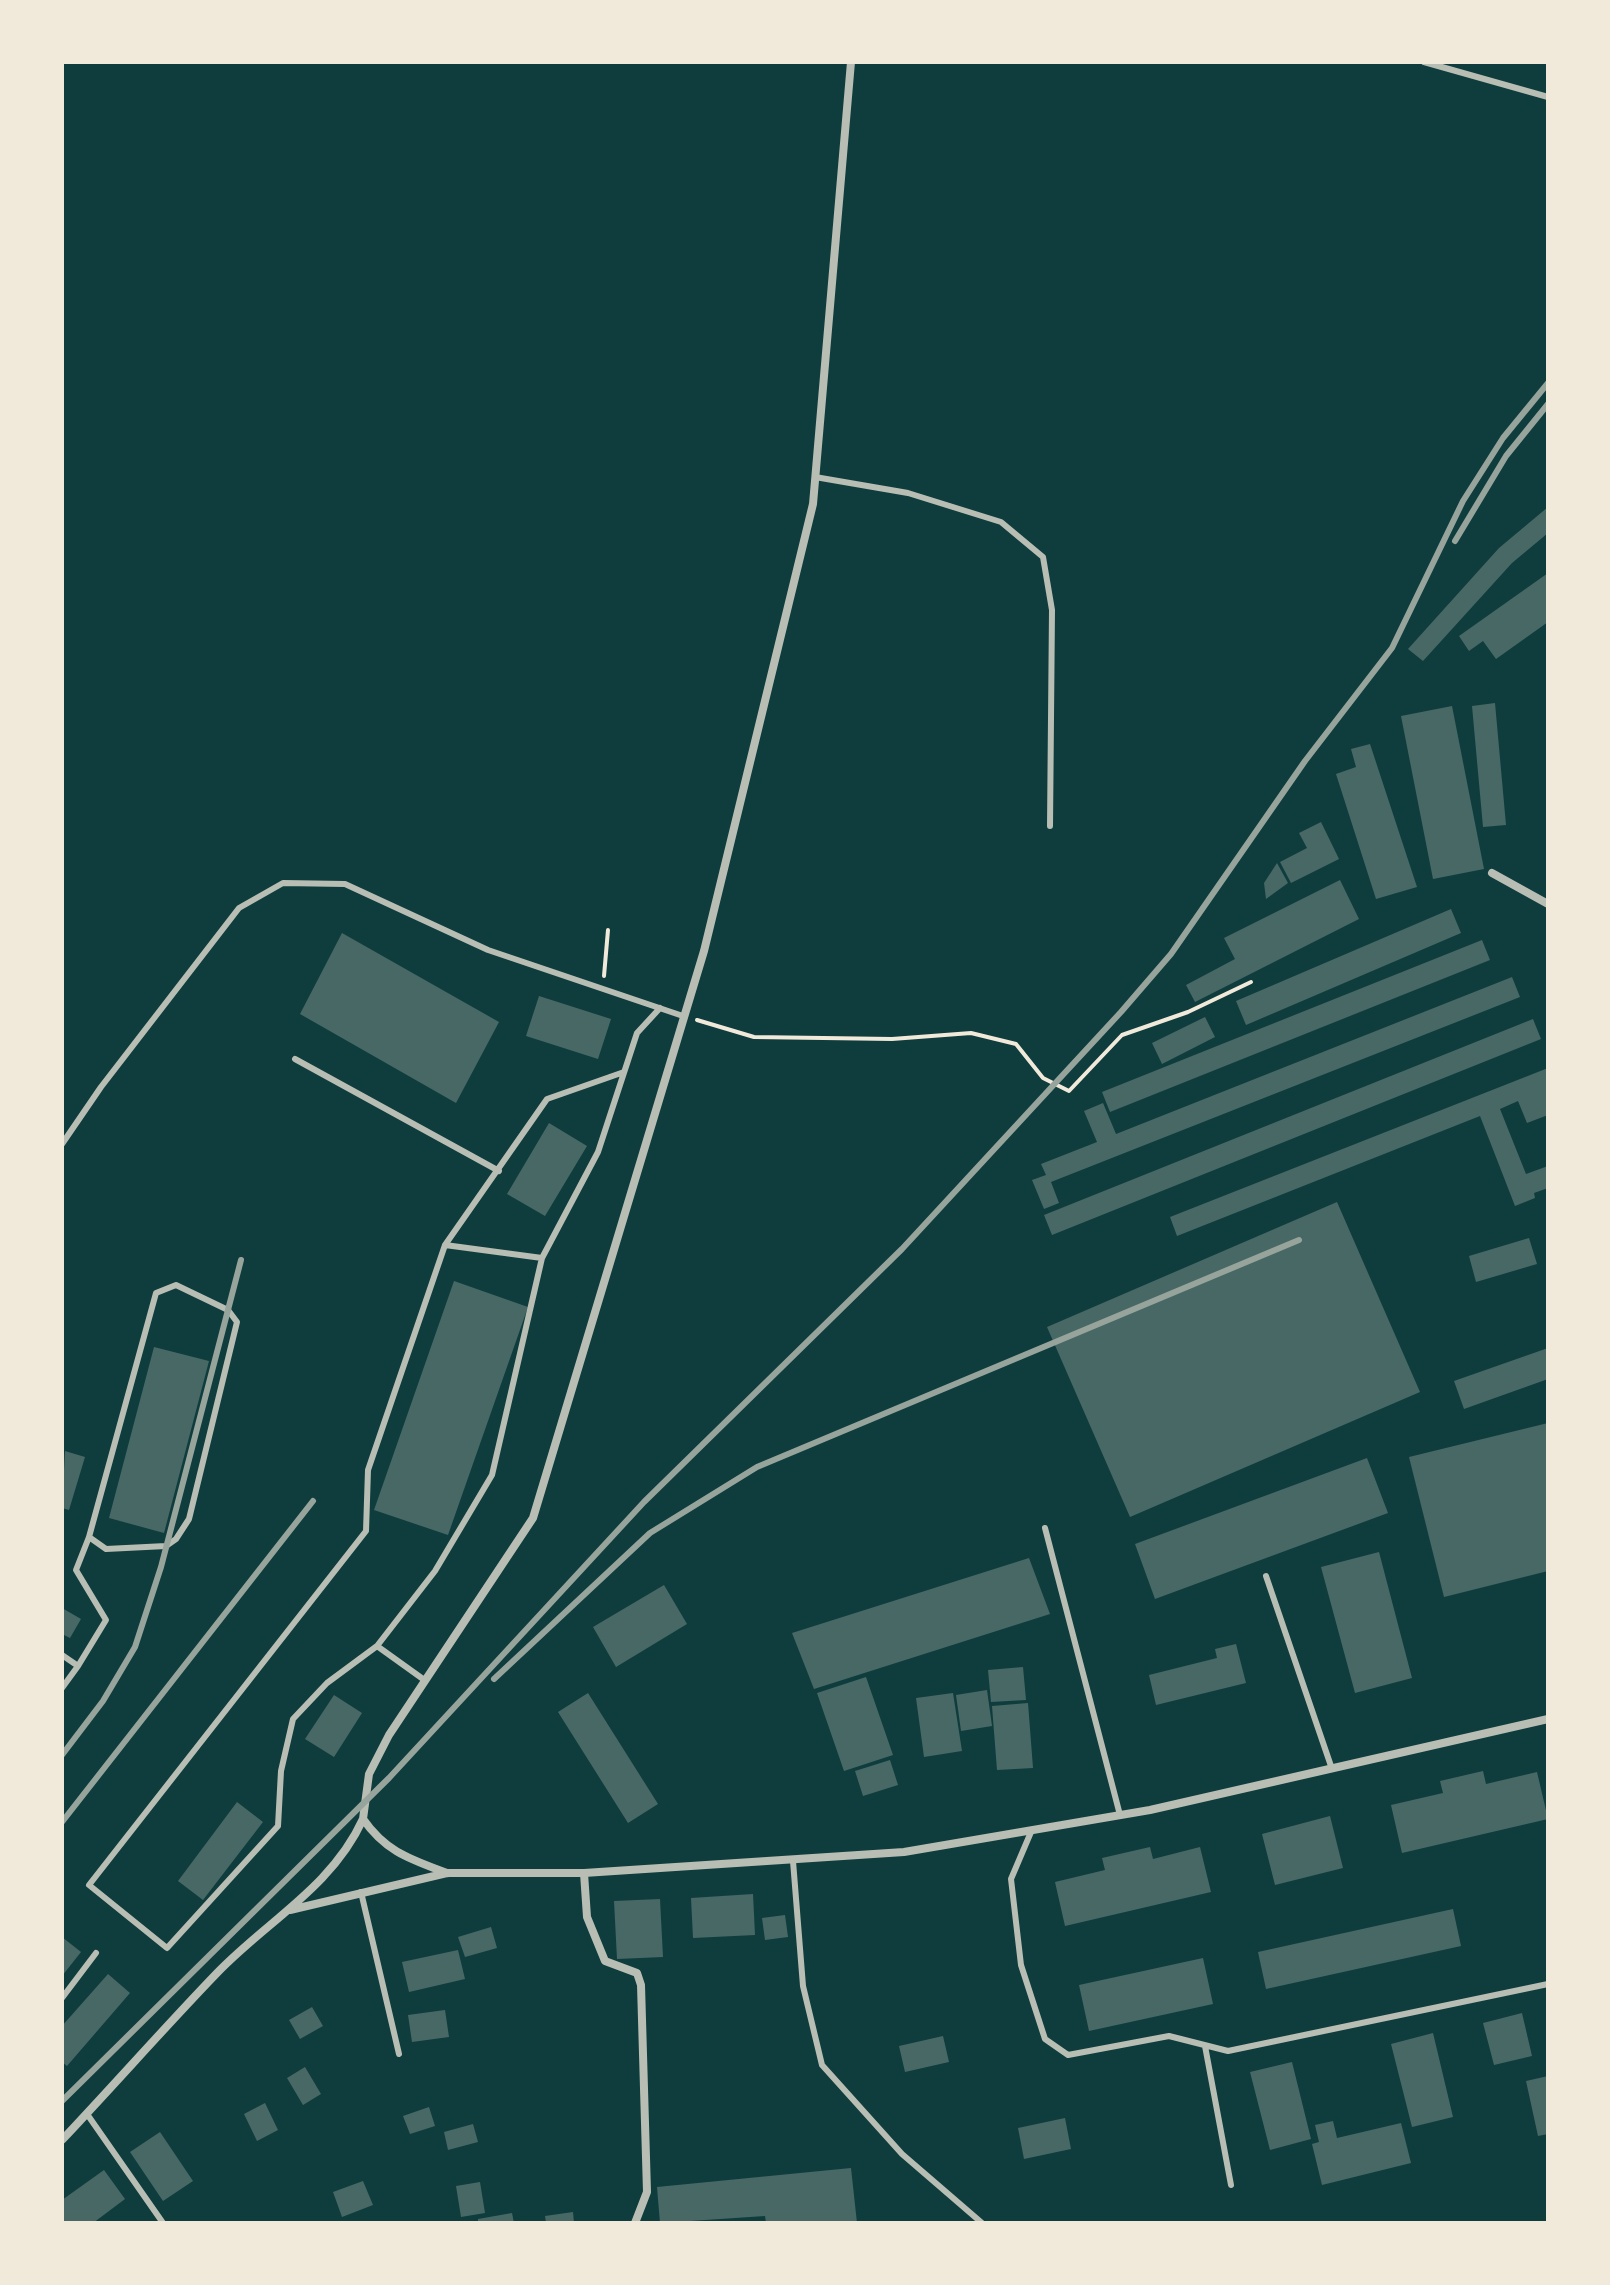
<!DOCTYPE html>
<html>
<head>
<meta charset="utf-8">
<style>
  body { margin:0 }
  #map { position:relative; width:1610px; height:2285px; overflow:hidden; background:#0f3d3e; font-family:Lato,sans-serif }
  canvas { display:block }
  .frame { position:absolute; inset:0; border:64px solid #f1e9da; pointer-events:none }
</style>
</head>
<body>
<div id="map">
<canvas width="1610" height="2285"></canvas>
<div class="frame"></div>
</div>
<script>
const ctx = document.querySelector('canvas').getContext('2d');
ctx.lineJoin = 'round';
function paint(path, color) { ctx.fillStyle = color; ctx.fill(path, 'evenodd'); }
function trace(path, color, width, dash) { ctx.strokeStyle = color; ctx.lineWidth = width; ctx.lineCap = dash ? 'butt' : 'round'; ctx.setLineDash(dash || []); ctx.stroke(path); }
const building = new Path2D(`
  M1548 507V533L1512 563 1423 661 1408 649 1499 548Z
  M1548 573V622L1496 659 1483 641 1469 651 1459 636Z
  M1495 703 1506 825 1483 827 1472 706Z
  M1452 706 1484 869 1433 879 1401 716Z
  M1370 744 1417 887 1376 899 1336 774 1356 767 1351 749Z
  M1321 822 1339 859 1291 883 1280 862 1307 848 1299 833Z
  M1277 863 1288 883 1266 899 1264 883Z
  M1340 880 1359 919 1195 1002 1186 985 1235 959 1224 938Z
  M1451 909 1461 933 1246 1025 1236 1001Z
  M342 933 499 1022 456 1103 300 1014Z
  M1482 940 1490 960 1110 1112 1102 1092Z
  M1512 977 1520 997 1051 1182 1059 1203 1044 1209 1032 1180 1046 1175 1041 1164 1097 1142 1084 1111 1103 1103 1116 1134Z
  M539 996 611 1019 598 1059 526 1036Z
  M1205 1017 1215 1037 1162 1064 1152 1043Z
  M1533 1019 1541 1039 1052 1235 1044 1215Z
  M1548 1068V1115L1527 1123 1518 1101 1500 1109 1526 1174 1548 1166V1188L1534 1193 1535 1198 1515 1206 1480 1116 1177 1236 1170 1217Z
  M549 1123 587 1146 545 1216 507 1194Z
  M1337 1202 1420 1392 1130 1517 1047 1327Z
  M1529 1238 1537 1264 1476 1282 1469 1256Z
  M454 1281 528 1307 448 1535 374 1510Z
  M154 1347 209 1361 164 1533 109 1518Z
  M1548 1348V1379L1464 1409 1454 1381Z
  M1548 1423V1571L1444 1597 1409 1457Z
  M65 1451 85 1457 69 1510 62 1508Z
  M1367 1458 1388 1513 1155 1599 1135 1544Z
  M1379 1552 1412 1678 1355 1693 1321 1567Z
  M1029 1558 1050 1614 814 1689 792 1633Z
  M664 1585 687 1624 616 1667 593 1627Z
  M62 1608 81 1619 70 1638 62 1634Z
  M1236 1644 1246 1683 1156 1705 1149 1675 1217 1658 1215 1649Z
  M1023 1667 1026 1700 991 1702 988 1670Z
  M866 1677 893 1755 844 1771 817 1693Z
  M987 1690 992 1726 961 1731 956 1695Z
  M588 1693 658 1804 628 1823 558 1712Z
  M953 1693 962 1751 924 1757 916 1698Z
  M334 1695 362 1713 334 1757 305 1739Z
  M1028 1703 1033 1768 997 1770 992 1706Z
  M890 1760 898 1785 863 1796 855 1771Z
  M1483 1771 1486 1784 1537 1772 1548 1819 1402 1853 1391 1805 1443 1793 1440 1781Z
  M237 1802 263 1822 203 1900 178 1881Z
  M1330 1816 1343 1868 1275 1885 1262 1834Z
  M1150 1847 1153 1859 1200 1847 1211 1892 1065 1926 1055 1882 1105 1870 1102 1858Z
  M753 1894 755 1935 693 1938 691 1898Z
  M660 1899 663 1957 617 1959 614 1901Z
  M1453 1909 1461 1946 1266 1989 1258 1952Z
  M785 1915 788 1937 765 1940 762 1918Z
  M491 1927 497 1948 465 1957 458 1937Z
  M62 1937 81 1952 62 1976Z
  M458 1950 465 1979 409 1992 402 1962Z
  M1203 1958 1213 2004 1089 2031 1079 1985Z
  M108 1974 130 1993 67 2066 62 2062V2026Z
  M312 2007 323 2026 300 2039 289 2020Z
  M445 2010 449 2037 412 2042 408 2015Z
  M1522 2013 1532 2056 1494 2065 1483 2023Z
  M1433 2033 1453 2117 1412 2127 1391 2044Z
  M943 2036 949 2062 905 2072 899 2046Z
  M1292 2062 1311 2139 1270 2150 1250 2072Z
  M305 2067 321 2094 303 2105 287 2078Z
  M1548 2076V2134L1538 2136 1526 2081Z
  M265 2103 278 2130 257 2141 244 2114Z
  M429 2107 435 2126 410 2134 403 2116Z
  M1065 2118 1071 2149 1024 2159 1018 2128Z
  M1333 2121 1337 2138 1401 2123 1411 2163 1322 2185 1312 2144 1319 2142 1315 2125Z
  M473 2124 478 2142 448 2150 444 2132Z
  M160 2132 193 2181 163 2201 130 2152Z
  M851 2168 857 2223H766L765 2216 660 2223 657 2187Z
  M104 2170 125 2199 93 2223H62V2200Z
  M363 2181 373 2205 342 2217 333 2192Z
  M480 2182 485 2213 461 2217 456 2186Z
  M573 2212 574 2223H546L545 2216Z
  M512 2213 514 2223H478V2219Z`);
const path = new Path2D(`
  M604 976 608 930
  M697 1020 754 1037 892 1039 971 1033 1016 1044 1043 1078 1069 1091 1122 1035 1188 1012 1251 982`);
const service = new Path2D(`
  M1424 62 1548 97
  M815 477 908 493 1001 522 1043 557 1052 610 1050 826
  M295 1059 499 1171
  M624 1072 547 1099 445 1245 368 1470 366 1531 89 1885 167 1948 278 1826 281 1771 293 1719 327 1683 377 1646 435 1571 492 1475 542 1258 598 1152 637 1033 660 1008
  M62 1144 101 1087 239 908 283 883 345 884 488 950 683 1016
  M445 1245 542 1258
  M1045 1528 1120 1815
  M1266 1576 1332 1769
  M377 1646 423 1679
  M62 1655 78 1666 62 1688
  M78 1666 106 1620 76 1570 89 1537 156 1293 176 1285 228 1310 237 1322 189 1519 176 1539 166 1546 106 1549 89 1537
  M1031 1832 1011 1879 1021 1965 1045 2039 1068 2055 1169 2036 1228 2051 1548 1984
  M793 1861 803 1986 822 2065 902 2154 982 2223
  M361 1892 399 2054
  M62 1998 96 1953
  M1205 2046 1231 2185
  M87 2114 163 2223`);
const minor = new Path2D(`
  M1492 873 1548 904
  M447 1873C410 1859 386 1852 363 1819L369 1774 389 1735 533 1518 704 951 813 504 851 62
  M584 1873 587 1917 605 1961 637 1973 641 1985 647 2192 635 2223
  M290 1910 447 1873H584L904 1852 1150 1810 1548 1719
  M62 2140C114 2085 164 2028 217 1973 267 1921 332 1887 363 1819`);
const rail = new Path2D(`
  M1455 541 1506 456 1548 404
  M494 1679 650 1533 757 1467 1299 1240
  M62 1755 103 1701 135 1647 161 1567 241 1260
  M62 1822 313 1501
  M62 2101 389 1778 644 1502 902 1249 1121 1012 1171 954 1305 761 1392 648 1463 501 1503 438 1548 383`);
paint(building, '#486865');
trace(path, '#f1e9da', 4);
trace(service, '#b8beb3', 6);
trace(minor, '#b8beb3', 8);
trace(rail, '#97a49c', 6);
</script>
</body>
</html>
